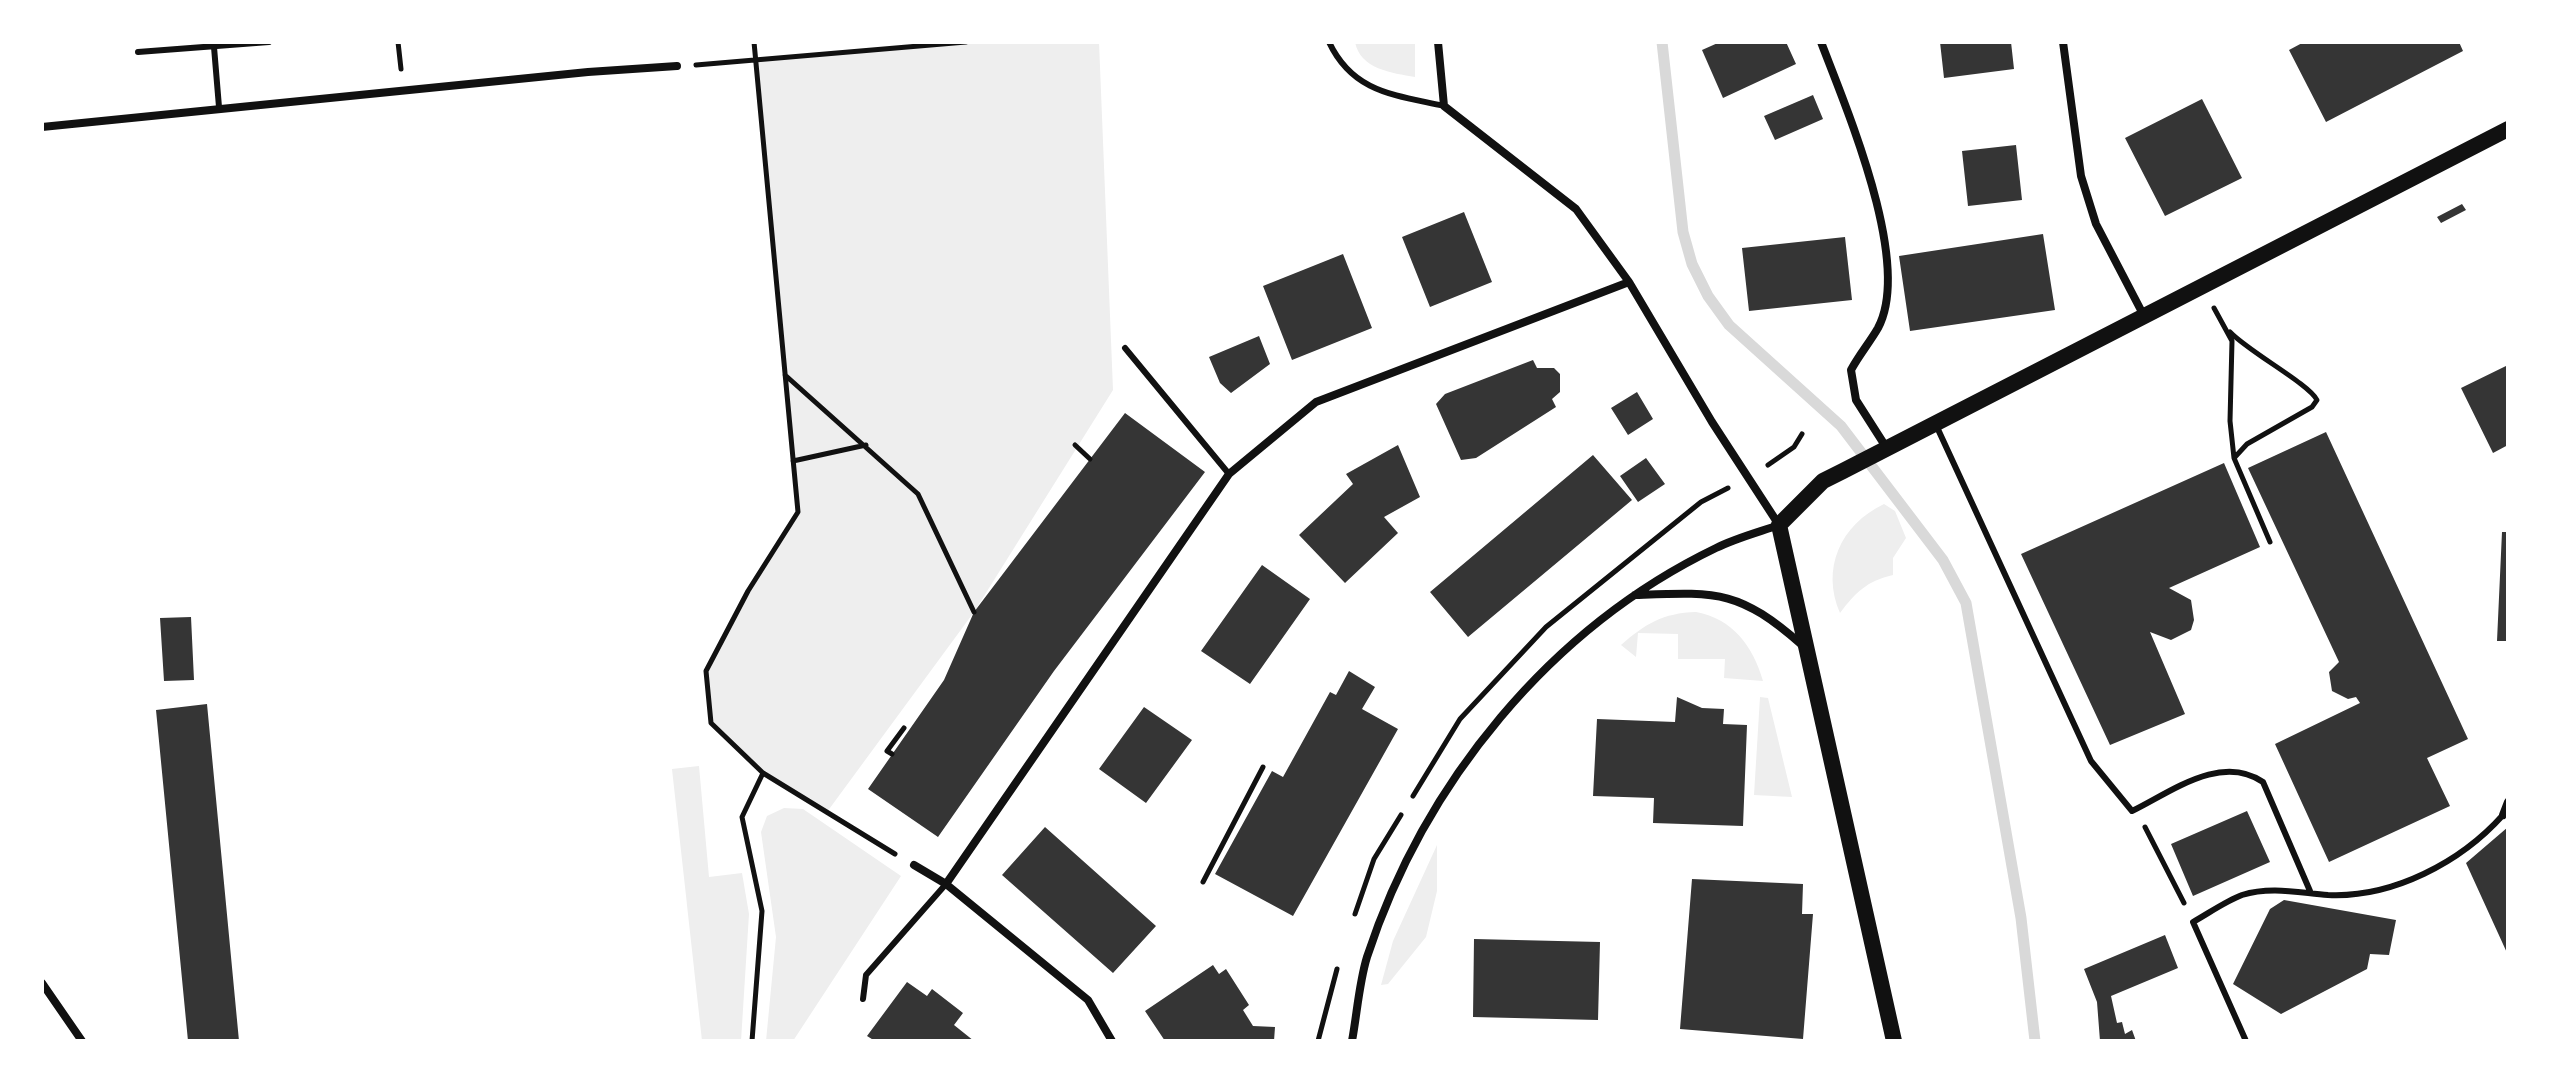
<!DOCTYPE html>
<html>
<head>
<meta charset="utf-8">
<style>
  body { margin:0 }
  #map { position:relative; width:2550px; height:1083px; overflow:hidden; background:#fff; font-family:"Public Sans",sans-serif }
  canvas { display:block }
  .frame { position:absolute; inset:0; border:44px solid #fff; pointer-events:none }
</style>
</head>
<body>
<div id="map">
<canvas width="2550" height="1083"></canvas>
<div class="frame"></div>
</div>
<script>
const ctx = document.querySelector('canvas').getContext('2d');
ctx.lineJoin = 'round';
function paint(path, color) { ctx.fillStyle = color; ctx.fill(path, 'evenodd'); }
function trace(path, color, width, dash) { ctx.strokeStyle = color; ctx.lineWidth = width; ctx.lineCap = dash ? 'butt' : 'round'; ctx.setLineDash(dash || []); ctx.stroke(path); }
const green = new Path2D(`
  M966 42H1099L1113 390 974 612 827 812 763 773 711 723 706 671 748 591 798 512 757 61Z
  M1355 42H1415V77C1392 73 1360 69 1355 42Z
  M1884 504 1895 511 1906 538 1893 558V575C1867 581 1856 592 1840 613 1821 569 1840 525 1884 504Z
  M1696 612C1733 619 1753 646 1763 681L1724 678 1725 659H1678V634L1638 633 1636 657 1621 645C1645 624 1663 613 1696 612Z
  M1760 697 1768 698 1792 797 1754 795Z
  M699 766 709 877 742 873 749 914 741 1041H702L672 769Z
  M784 808 803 809 901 876 793 1041H766L776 937 761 832 767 816Z
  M1437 845V891L1426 937 1388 984 1381 985 1393 941Z`);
const stream = new Path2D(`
  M1662 42 1683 232 1692 264 1708 296 1729 325 1841 426 1943 560 1966 603 2021 918 2035 1041`);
const building = new Path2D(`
  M1720 42H1786L1796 64 1723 98 1702 50Z
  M1940 42H2011L2014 69 1944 78Z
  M2304 42H2459L2463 51 2326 122 2289 50Z
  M1813 95 1823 119 1775 140 1764 116Z
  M2202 99 2242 178 2165 216 2125 138Z
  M2016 145 2022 200 1968 206 1962 151Z
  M2462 204 2466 210 2441 223 2437 217Z
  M1464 212 1492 282 1430 307 1402 237Z
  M2043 234 2055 310 1910 331 1899 256Z
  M1845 237 1852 300 1749 311 1742 248Z
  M1343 254 1372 328 1292 360 1263 286Z
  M1259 336 1270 364 1231 393 1220 383 1209 357Z
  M1533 360 1537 368H1554L1560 374V392L1552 399 1556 407 1476 458 1461 460 1436 404 1445 394Z
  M2508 365V445L2493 453 2461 388Z
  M1637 392 1653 419 1628 435 1611 408Z
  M1125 413 1205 472 1054 671 938 837 868 789 944 680 974 612Z
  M2326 432 2468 739 2427 758 2450 806 2329 862 2275 744 2360 703 2356 697 2348 699 2332 691 2329 672 2339 662 2248 468Z
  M1398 445 1420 497 1384 517 1398 533 1345 583 1299 535 1353 484 1346 474Z
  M1593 455 1632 500 1468 637 1430 592Z
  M1646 458 1665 484 1638 502 1620 476Z
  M2224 463 2260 547 2169 588 2191 600 2194 620 2191 630 2171 640 2150 632 2185 714 2110 745 2021 554Z
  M2502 532H2508V641H2497Z
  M1262 565 1310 599 1250 684 1201 651Z
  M191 617 194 680 164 681 160 618Z
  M1349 671 1375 687 1362 709 1398 729 1293 916 1215 874 1272 771 1283 777 1330 692 1336 695Z
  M1677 697 1702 708 1724 709 1723 724 1747 725 1743 826 1653 823 1654 798 1593 796 1597 719 1675 722Z
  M207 704 239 1041H188L156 710Z
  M1144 707 1192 740 1146 803 1099 769Z
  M2247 811 2270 862 2193 896 2171 844Z
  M1045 827 1156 926 1113 973 1002 875Z
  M2508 827V955L2466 863Z
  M1692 879 1803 884 1802 914H1813L1803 1039 1680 1029Z
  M2284 900 2396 920 2389 955 2370 954 2367 969 2281 1014 2233 984 2270 909Z
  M2165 935 2178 968 2111 996 2117 1023 2122 1022 2125 1034 2132 1030 2136 1041H2100L2097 1002 2084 969Z
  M1474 939 1600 942 1598 1020 1473 1017Z
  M1213 965 1219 974 1226 969 1249 1005 1243 1010 1253 1026 1275 1027 1274 1041H1165L1145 1011Z
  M907 982 927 996 932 989 963 1013 954 1025 974 1041H875L867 1036Z`);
const path = new Path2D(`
  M398 42 401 69
  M696 65 966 42
  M2214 308 2232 341 2230 421 2234 458 2270 542
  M2230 332C2249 352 2309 384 2317 400L2312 407 2247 444 2235 457
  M785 375 918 494 974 612
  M1075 445 1090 459
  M793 461 866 445
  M1768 465 1794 447 1802 434
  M892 754 887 751 904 728
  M763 773 895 854
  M1413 796 1460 719 1546 627 1701 502 1728 488
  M2145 827 2184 903
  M1203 882 1263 767
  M1355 914 1374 859 1401 815
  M752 1041 762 911 742 817 763 773 711 723 706 671 748 591 798 512 754 42
  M1318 1041 1337 969`);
const service = new Path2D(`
  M1329 42C1353 93 1395 95 1444 106
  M214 47 219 107
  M138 52 269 42
  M1125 348 1229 474
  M1936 425 2091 761 2132 811C2171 792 2221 753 2263 782L2310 891
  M863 999 866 975 946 884
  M2246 1041 2193 922C2209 913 2226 901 2242 895 2271 886 2300 893 2328 895 2393 898 2461 862 2503 815`);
const minor = new Path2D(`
  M1821 42C1846 108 1913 263 1878 328 1870 342 1859 355 1851 370L1856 400 1886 447
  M2063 42 2081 176 2096 224 2144 316
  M42 127 588 72 677 66
  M1635 595C1717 592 1738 589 1802 645
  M2503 815 2508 802
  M914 865 946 884 1088 1000 1112 1041
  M946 884 1229 474 1316 402 1629 282
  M42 983 82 1041
  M1352 1041C1357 1014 1359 983 1367 957 1424 783 1550 628 1716 548 1736 538 1759 532 1779 525L1712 422 1629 282 1576 209 1444 106 1438 42`);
const secondary = new Path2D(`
  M1894 1041 1779 525 1823 481 1843 471 2508 129`);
paint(green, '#eee');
trace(stream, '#d9d9d9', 11);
paint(building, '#353535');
trace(path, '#111', 5);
trace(service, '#111', 6);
trace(minor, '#111', 8);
trace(secondary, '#111', 16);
</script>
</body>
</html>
